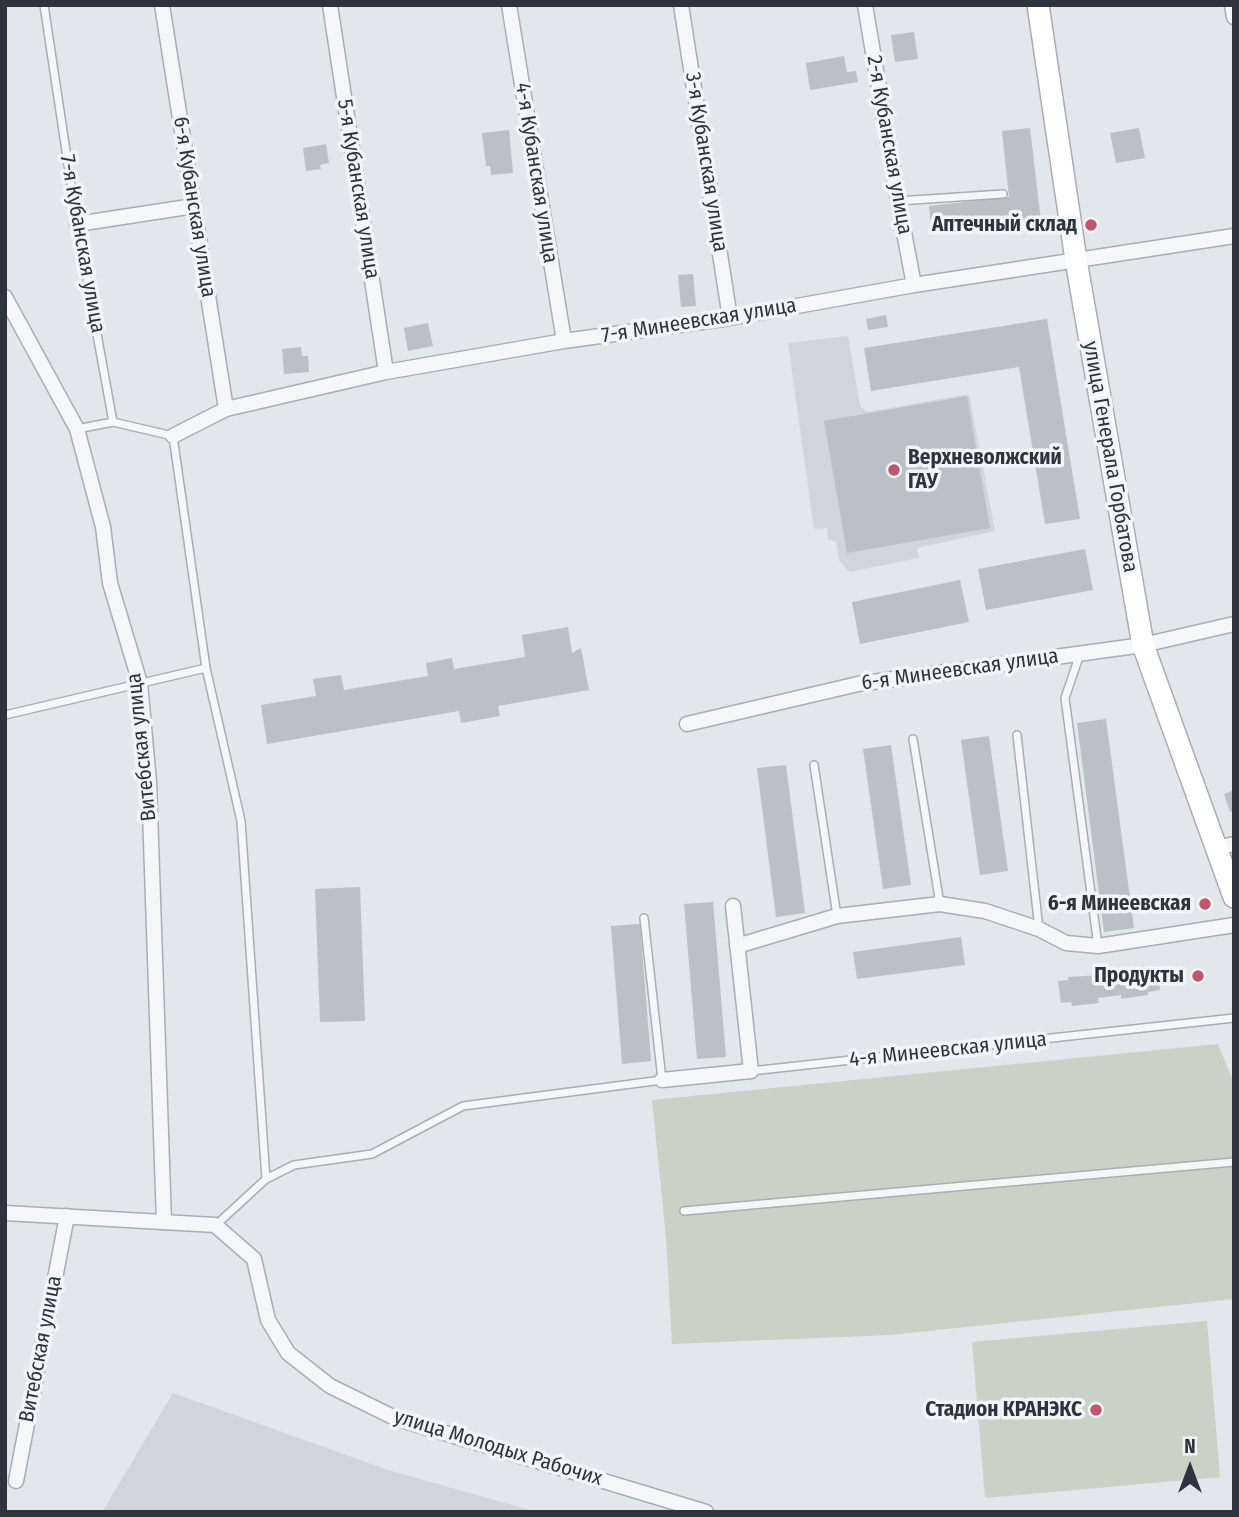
<!DOCTYPE html>
<html>
<head>
<meta charset="utf-8">
<style>
  body { margin:0 }
  #map { position:relative; width:1239px; height:1517px; overflow:hidden; background:#e3e6ea; font-family:"Fira Sans Condensed",sans-serif }
  canvas { display:block }
  .frame { position:absolute; inset:0; border:7px solid #2d3440; pointer-events:none }
  .north { position:absolute; left:1155px; top:1433px; width:70px; height:70px; -webkit-text-stroke:5px #f2f5f7; paint-order:stroke; rotate:0deg; font-size:19px; font-weight:700; line-height:28px; text-align:center; color:#2d3440 }
  .north::after { content:''; display:block; margin:auto; width:24px; height:32px; background:#2d3440; clip-path:polygon(50% 0,100% 100%,50% 72%,0 100%) }
</style>
</head>
<body>
<div id="map">
<canvas width="1239" height="1517"></canvas>
<div class="frame"></div>
<div class="north">N</div>
</div>
<script>
const ctx = document.querySelector('canvas').getContext('2d');
ctx.lineJoin = 'round';
function paint(path, color) { ctx.fillStyle = color; ctx.fill(path, 'evenodd'); }
function trace(path, color, width, dash) { ctx.strokeStyle = color; ctx.lineWidth = width; ctx.lineCap = dash ? 'butt' : 'round'; ctx.setLineDash(dash || []); ctx.stroke(path); }
function drawText(font, color, halo, rows, align = 'center') {
  ctx.font = font + ' "Fira Sans Condensed",sans-serif'; ctx.lineWidth = 7; ctx.setLineDash([]); ctx.textBaseline = 'middle'; ctx.strokeStyle = halo; ctx.fillStyle = color; for (const [text, x, y, turn = 0] of rows) {
    ctx.save(); ctx.translate(x, y); ctx.rotate((+turn || 0) * Math.PI / 180); ctx.textAlign = isNaN(turn) ? turn : align; if (halo) ctx.strokeText(text, 0, 0); ctx.fillText(text, 0, 0); ctx.restore();
  }
}
const built = new Path2D(`
  M848 336 860 405 867 412 969 394 995 531 917 548 919 558 849 572 839 560 836 542 828 540 827 528 814 529 788 343Z
  M173 1393 388 1470 537 1512H102Z`);
const green = new Path2D(`
  M1218 1044 1234 1083V1299L890 1335 672 1344 666 1237 652 1100Z
  M1207 1321 1220 1477 985 1498 972 1342Z`);
const building = new Path2D(`
  M914 32 918 59 895 62 891 35Z
  M844 56 847 72 856 71 858 82 810 90 806 63Z
  M1030 128 1041 222 932 234 929 206 1009 197 1002 131Z
  M1139 128 1145 158 1116 163 1110 133Z
  M509 130 513 173 491 175 490 166H486L482 133Z
  M326 144 329 163 320 165 321 169 306 171 303 148Z
  M693 274 696 306 681 307 678 275Z
  M886 315 888 327 868 330 866 319Z
  M1047 319 1080 519 1045 524 1019 367 871 391 864 348Z
  M428 323 433 346 408 351 404 328Z
  M301 347 302 356H308L309 372 284 374 282 349Z
  M967 396 990 528 847 553 824 421Z
  M1085 549 1093 590 986 610 978 569Z
  M960 580 969 622 860 644 852 602Z
  M568 627 572 653 581 648 589 690 498 706 500 716 461 723 459 711 267 744 261 705 316 696 313 679 341 675 344 690 428 676 426 663 452 658 454 669 525 657 522 635Z
  M1106 719 1134 928 1104 932 1077 723Z
  M989 736 1008 871 980 875 961 740Z
  M891 745 911 885 883 889 863 749Z
  M786 765 805 913 776 917 757 768Z
  M1234 790V811L1230 812 1224 794Z
  M360 887 365 1021 320 1022 315 889Z
  M713 902 726 1057 697 1059 684 904Z
  M640 924 651 1061 622 1064 611 926Z
  M961 937 965 965 857 979 853 952Z
  M1144 966 1145 970 1157 968 1160 990 1148 992V995L1121 999V995L1098 998 1099 1003 1072 1006 1071 1002 1061 1003 1058 981 1069 980 1068 977 1118 974 1117 969Z
  M1201 969 1203 981 1195 983 1193 970Z`);
const lane = new Path2D(`
  M898 201 1003 194
  M77 429 113 422
  M1080 654 1065 698 1098 946
  M206 668 241 821 266 1179 216 1225
  M5 715 206 668 173 436 113 422 77 224 44 5
  M1017 735 1039 929
  M913 739 940 904
  M814 765 837 916
  M751 1071 1234 1018
  M266 1179 294 1165 372 1154 463 1106 662 1080 644 918
  M684 1211 1234 1162`);
const street = new Path2D(`
  M162 5 226 409
  M330 5 386 372
  M509 5 564 341
  M681 5 730 318
  M865 5 898 201 914 285
  M1232 5 1234 17
  M77 224 194 206
  M5 297 77 429 103 527 110 583 140 683 149 782 164 1222
  M173 436 226 409 386 372 564 341 730 318 914 285 1234 236
  M687 724 858 684 1143 645 1234 624
  M1216 848 1234 844
  M737 946 837 916 940 904 985 911 1039 929 1066 943 1098 946 1234 925
  M662 1080 751 1071 733 906
  M5 1213 215 1225 254 1259 268 1320 288 1353 330 1386 395 1418 706 1512
  M16 1481 67 1216`);
const secondary = new Path2D(`
  M1038 5 1076 260 1143 645 1234 897`);
const markers = [
  [1091,225,7,"#c0566b"],
  [894,470,7,"#c0566b"],
  [1205,904,7,"#c0566b"],
  [1198,976,7,"#c0566b"],
  [1096,1410,7,"#c0566b"]
];
const streetNames = [
  ["2-я Кубанская улица",889,145,80],
  ["3-я Кубанская улица",706,162,81],
  ["4-я Кубанская улица",536,173,81],
  ["5-я Кубанская улица",358,189,81],
  ["6-я Кубанская улица",194,207,81],
  ["7-я Кубанская улица",82,244,80],
  ["7-я Минеевская улица",699,321,-9],
  ["улица Генерала Горбатова",1110,457,80],
  ["6-я Минеевская улица",960,670,-8],
  ["Витебская улица",142,747,-96],
  ["4-я Минеевская улица",948,1050,-6],
  ["Витебская улица",41,1349,-79],
  ["улица Молодых Рабочих",498,1448,17]
];
const poiNames = [
  ["Аптечный склад",1077,225],
  ["Верхневолжский",908,458,"left"],
  ["ГАУ",908,482,"left"],
  ["6-я Минеевская",1191,904],
  ["Продукты",1184,976],
  ["Стадион КРАНЭКС",1082,1410]
];
paint(built, '#d1d5db');
paint(green, '#c9d2c5');
paint(building, '#bbbfc6');
trace(lane, '#a9adb4', 10);
trace(street, '#a9adb4', 17);
trace(secondary, '#a9adb4', 24);
trace(lane, '#f5f6f8', 7);
trace(street, '#f5f6f8', 14);
trace(secondary, '#fff', 21);
for (const [x, y, r, color] of markers) { const dot = new Path2D(); dot.arc(x, y, r, 0, 2 * Math.PI); ctx.fillStyle = color; ctx.fill(dot); trace(dot, '#f2f5f7', 2.5); }
drawText('21px', '#2d3440', '#f2f5f7', streetNames);
drawText('bold 21px', '#2d3440', '#f2f5f7', poiNames, 'right');
</script>
</body>
</html>
